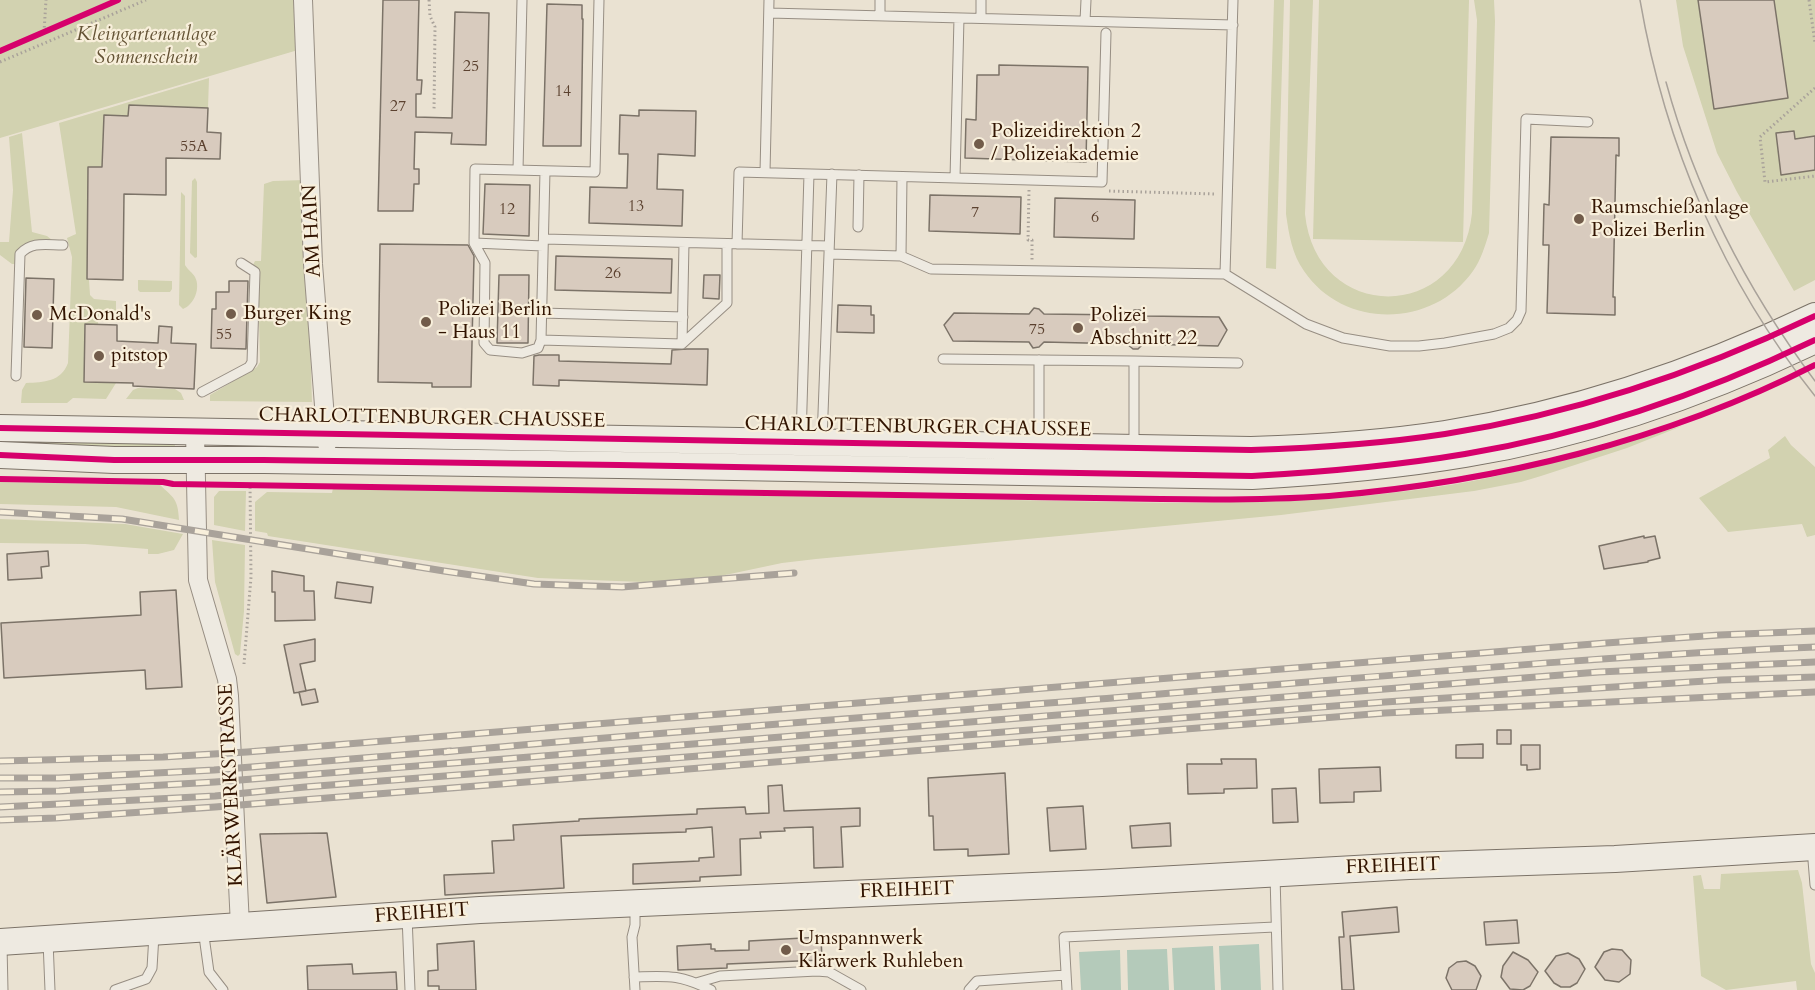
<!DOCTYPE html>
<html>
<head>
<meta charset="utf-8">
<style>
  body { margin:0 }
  canvas { display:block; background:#eae2d2 }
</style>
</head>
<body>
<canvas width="1815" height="990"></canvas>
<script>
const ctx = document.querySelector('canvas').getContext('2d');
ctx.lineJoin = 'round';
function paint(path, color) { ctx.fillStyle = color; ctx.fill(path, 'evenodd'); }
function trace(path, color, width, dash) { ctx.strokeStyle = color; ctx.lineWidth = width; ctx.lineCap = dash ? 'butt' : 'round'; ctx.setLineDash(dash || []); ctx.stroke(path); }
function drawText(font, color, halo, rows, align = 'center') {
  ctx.font = font + ' Cardo,serif'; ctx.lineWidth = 4.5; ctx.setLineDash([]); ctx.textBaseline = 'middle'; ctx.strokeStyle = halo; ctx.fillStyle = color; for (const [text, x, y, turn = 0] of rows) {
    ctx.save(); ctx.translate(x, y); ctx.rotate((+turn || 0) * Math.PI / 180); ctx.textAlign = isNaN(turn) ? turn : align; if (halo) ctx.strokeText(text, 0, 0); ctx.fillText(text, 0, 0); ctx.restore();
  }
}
const green = new Path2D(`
  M0 0H295L298 50 0 138Z
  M1274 0H1284L1276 269 1266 268Z
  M1290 0H1313L1305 214C1316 324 1461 324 1472 213L1477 20 1474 0H1494L1495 21 1489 233C1485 246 1481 260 1473 271 1433 328 1344 330 1304 271 1292 254 1289 235 1286 214Z
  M1319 0H1469L1463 242 1313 239Z
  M1676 0H1815V280L1794 291 1737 192 1717 153 1683 46Z
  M209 78 208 108 129 105 128 116 104 115 102 167 88 168 87 279 89 280 90 295 94 299 116 301V313L99 312 98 325H85L84 382 116 383 106 399 73 398 67 403H21L22 390 26 383C44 382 61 382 68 363L72 257 67 238 76 234 59 123Z
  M22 133 32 232 47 236 57 244 37 242 16 264H12L0 255V242H9L13 190 9 137Z
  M195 178 197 182V257L195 258 190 253 192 181Z
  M305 180 312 402 210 401V395L257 367 260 362 258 273 252 267 255 261H261L264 184 273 181Z
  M181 192 185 196V265C188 270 193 273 195 277 201 288 194 305 183 309L179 305Z
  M138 280 172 281V289L170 292H140L138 290Z
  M138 388 175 389 181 393 184 400 126 399 133 390Z
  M1682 426 1627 448 1541 476 1521 482 1474 491 1281 515 816 559 782 563 711 578 643 582 538 578 268 536 267 533 255 531V502L267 492 332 493 333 488 1177 503C1282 502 1388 499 1492 477 1556 463 1619 444 1682 426Z
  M1785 436 1791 445 1815 467V535L1807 537 1802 524 1728 532 1699 498 1770 458 1768 450Z
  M0 437 173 442 175 445 174 449 0 446Z
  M0 482 160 485C174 498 178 499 179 520L116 507 0 504Z
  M219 491H246L245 531 214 525V497Z
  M0 519 125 524 183 534 174 550 158 554H148V549L85 544 0 543Z
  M212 540 245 545 244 611 240 654 238 656 235 654 215 582Z
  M1798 870 1802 883 1811 964 1815 973V990H1797L1796 981 1726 990 1701 976 1693 876 1701 875 1704 889H1720L1721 874Z`);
const water = new Path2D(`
  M1259 944 1261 990H1221L1219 946Z
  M1213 946 1215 990H1174L1172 948Z
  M1167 949 1169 990H1128L1127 950Z
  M1120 950 1121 990H1081L1079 952Z`);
const building = new Path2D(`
  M383 0H419L417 80H422L421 94H416V117L452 118 455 12 489 13 486 145 451 144 452 133 415 132 414 169H419V184H414L413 211H378Z
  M1698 0H1774L1788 98 1714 109Z
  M547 4 582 5V19H583L581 146H543Z
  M999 65 1088 67 1086 162 965 158 966 119 976 120 977 75H999Z
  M129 105 208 108 207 132 221 133 220 159 166 158V195L124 194 123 280 87 279 88 167H102L104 115 128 116Z
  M639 110 696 111 695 156 658 154 657 189 683 190 682 226 589 223 590 187 627 188 628 154H619L620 115 639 116Z
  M1794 131 1795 139 1815 136V170L1781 175 1776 133Z
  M1551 137 1619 138V156L1616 155 1613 297H1615V315L1547 313 1549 245H1543L1544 204 1549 205Z
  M485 184 530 185 529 236 483 234Z
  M930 195 1021 197 1020 234 929 231Z
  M1055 198 1135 200 1134 239 1054 237Z
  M380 244 468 245 474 256 471 387H432V383L378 382Z
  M556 256 672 259 671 293 555 290Z
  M499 275H529L528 343H497Z
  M704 275H720L719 299 703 298Z
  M26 278 54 279 52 348 24 347Z
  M229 281H248L246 349 211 348 212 309H216V292H229Z
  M838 305 871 306V315H874V333L837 332Z
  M1034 308 1039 309 1044 314 1128 315 1134 310H1140L1144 316 1219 317 1227 330 1218 346 1143 344 1138 349H1133L1127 344 1044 342 1039 347 1033 348 1029 342 953 341 944 325 954 313 1029 314Z
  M85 324 117 325V341L158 343 159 326 172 327 171 343 196 344 194 389 133 386V383L84 382Z
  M687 349H708L707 385 559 380V386L533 385 534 356 539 355H559V361L671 364 672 350Z
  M1644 536V538L1655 536 1660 558 1648 561V562L1604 569 1599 546Z
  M48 551 49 566 41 567 42 578 8 580 7 554Z
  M272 571 304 576V591H314L315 620 275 621V592H272Z
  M337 582 373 587 371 603 335 598Z
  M176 590 182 687 146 689 145 670 4 678 1 623 141 615 140 592Z
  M315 639V661L300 664 306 691 294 693 284 645Z
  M315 689 318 702 302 705 299 692Z
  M1497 730H1511V744H1497Z
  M1483 744V758H1456V745Z
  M1521 745H1540V769L1527 770V765H1521Z
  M1221 759H1256L1257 788 1224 789V793L1188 794 1187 764H1222Z
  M1380 767 1381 791 1354 792V802L1320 803 1319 769Z
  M1005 773 1009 854 968 856V849L934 850 933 816H929L928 778Z
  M782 785 784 811 860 808V826L841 827 843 867 814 868 813 827 784 828 785 831 760 832 761 838 740 839 741 875 700 877V881L633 884V864L699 861V858L714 857 712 827 686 829V832L561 836 564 888 445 895 444 875 494 873 492 841 514 840 513 825 579 821V819L697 814V809L745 807 746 814 769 813 768 786Z
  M1296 788 1298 822 1273 823 1272 789Z
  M1083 806 1086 849 1050 851 1047 808Z
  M1170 823 1171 846 1132 848 1130 826Z
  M327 833 336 897 267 903 260 834Z
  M1397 907 1399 932 1350 936 1354 990H1342L1339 937H1344L1342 912Z
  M1517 920 1519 943 1486 945 1484 922Z
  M821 937 822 960 727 964V968L678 970 677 946 711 944V949H715V951L749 950V941Z
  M474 941 476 990H439V986H428V971L438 970 437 944Z
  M1612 949 1622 950 1631 960 1630 974 1619 982 1605 980 1595 967 1604 952Z
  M1513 952 1528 960 1538 972 1530 986 1523 990 1510 989 1501 977 1503 966Z
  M1568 953 1579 959 1585 969 1577 983 1570 987H1561L1554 983 1545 971 1556 956Z
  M1466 961 1475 966 1481 976 1476 990H1452L1446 978 1449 968 1457 962Z
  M352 964 353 974 396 972 397 990H308L307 966Z`);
const path = new Path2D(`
  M429 0 430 16 435 27 434 111
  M1809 0 1815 43
  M44 32 46 0
  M0 62 146 0
  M1815 88 1760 137 1765 182 1815 176
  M1029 190 1028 240H1032V260
  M1109 191 1216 194
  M244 664 251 577 250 484`);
const lane = new Path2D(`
  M769 13 1233 25
  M880 16V0
  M981 18V0
  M1085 21 1086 0
  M518 170 522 0
  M545 171 541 340 538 348 522 353 490 350 484 343 485 263 474 243 475 169 595 172 599 0
  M765 172 769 0
  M955 178 959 18
  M858 227 859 175
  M544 239 829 246
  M474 243 543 246
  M737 244 739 172 1102 182 1106 33
  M829 254 901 256 931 269 1225 274 1306 324 1343 338 1390 346H1419L1445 343 1494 334 1509 328 1517 320 1521 311 1526 119 1588 122
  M901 256 902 177
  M1225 274 1233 0
  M542 313 683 317
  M541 340 682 344 727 303V244
  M682 344 684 243
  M943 359 1134 361
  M1039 360V445
  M16 376 20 254C32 241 46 245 63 245
  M202 392 249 367 252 362 255 272 241 263
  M801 439 809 174
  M822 440 832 174
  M1134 446V361L1238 363
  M1812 848 1815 885
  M1275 875 1278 990
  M635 904V925L632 937 635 990
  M407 916 410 990
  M203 929 209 972 223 990
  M48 941 50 990
  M2 945 3 990
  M634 977C668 976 679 974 711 990
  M696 983 720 976 817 971 829 972 861 990
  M115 990 146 979 152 968 154 935
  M969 990 977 981 1066 975
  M1067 990 1064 937 1275 927`);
const street = new Path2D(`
  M303 0 313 264 327 444
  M195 431 198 580 227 679 229 696 240 926`);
const secondary = new Path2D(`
  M0 428 1251 450C1316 448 1380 444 1445 434 1574 414 1698 372 1815 316
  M0 455 114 460H264L619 465 1252 476C1324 472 1394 466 1465 454 1586 434 1705 393 1815 340
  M0 942 480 910 1102 883 1409 866 1615 859 1815 847`);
const tram = new Path2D(`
  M1640 0C1665 145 1723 281 1815 396
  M1666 82C1696 192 1747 290 1815 381`);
const rail = new Path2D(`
  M0 512 122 519 444 571 534 584 622 587 794 573
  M444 752C682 730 921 714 1160 694 1378 677 1596 656 1815 647
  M0 761 163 757 247 752 1606 643 1719 635 1815 631
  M0 778H59L214 770 450 751
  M0 792 59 791 215 782 1599 672 1815 662
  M0 807 215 796 305 787 1385 702 1721 680 1815 677
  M0 820 56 818 215 807 1385 713 1815 692`);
const cycleway = new Path2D(`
  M0 51 118 0
  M0 428 1251 450C1316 448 1380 444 1445 434 1574 414 1698 372 1815 316
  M0 455 114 460H264L619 465 1252 476C1324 472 1394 466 1465 454 1586 434 1705 393 1815 340
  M0 479 163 482 173 484 1161 499C1217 500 1273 500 1329 496 1496 482 1666 441 1815 365`);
const markers = [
  [979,144,6,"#725c4a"],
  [1579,219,6,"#725c4a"],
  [231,314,6,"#725c4a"],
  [37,315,6,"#725c4a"],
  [426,322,6,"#725c4a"],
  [1078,328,6,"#725c4a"],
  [99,356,6,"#725c4a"],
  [786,950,6,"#725c4a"]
];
const numberNames = [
  ["25",471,67],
  ["14",563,92],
  ["27",398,107],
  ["55A",194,147],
  ["13",636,207],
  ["12",507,210],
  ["7",975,213],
  ["6",1095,218],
  ["26",613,274],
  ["75",1037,330],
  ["55",224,335]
];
const parkNames = [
  ["Kleingartenanlage",146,35],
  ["Sonnenschein",146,58]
];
const poiNames = [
  ["Polizeidirektion 2",991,132],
  ["/ Polizeiakademie",991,155],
  ["Raumschießanlage",1591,208],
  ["Polizei Berlin",1591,231],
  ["Polizei Berlin",438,310],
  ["- Haus 11",438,333],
  ["Burger King",243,314],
  ["McDonald's",49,315],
  ["Polizei",1090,316],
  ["Abschnitt 22",1090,339],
  ["pitstop",111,356],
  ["Umspannwerk",798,939],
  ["Klärwerk Ruhleben",798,962]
];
const streetNames = [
  ["AM HAIN",313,231,-93],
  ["CHARLOTTENBURGER CHAUSSEE",432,419,1],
  ["CHARLOTTENBURGER CHAUSSEE",918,428,1],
  ["KLÄRWERKSTRASSE",232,785,-93],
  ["FREIHEIT",1393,867,-2],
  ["FREIHEIT",907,891,-2],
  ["FREIHEIT",422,914,-4]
];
paint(green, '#d2d2b0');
paint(water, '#b4caba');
paint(building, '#d8cbbe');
trace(building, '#7c7368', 1.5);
trace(lane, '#978e83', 11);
trace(street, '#978e83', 20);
trace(secondary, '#7c7368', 28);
trace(path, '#a9a29a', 3, [1.5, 3]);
trace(lane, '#eeeae1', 9);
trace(street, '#eeeae1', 18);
trace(secondary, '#eeeae1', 26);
trace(tram, '#a9a29a', 1.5);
trace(rail, '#a9a29a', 7);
trace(rail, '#f8efdb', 4.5, [14]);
trace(cycleway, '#d6006c', 6);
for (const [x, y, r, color] of markers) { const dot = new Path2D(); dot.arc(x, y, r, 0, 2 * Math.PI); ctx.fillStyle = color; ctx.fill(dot); trace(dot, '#f8efdb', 2); }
drawText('16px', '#5c4230', null, numberNames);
drawText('italic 20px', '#635234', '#f8efdb', parkNames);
drawText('20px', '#321401', '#f8efdb', poiNames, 'left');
drawText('20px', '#321401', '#f8efdb', streetNames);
</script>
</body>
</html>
